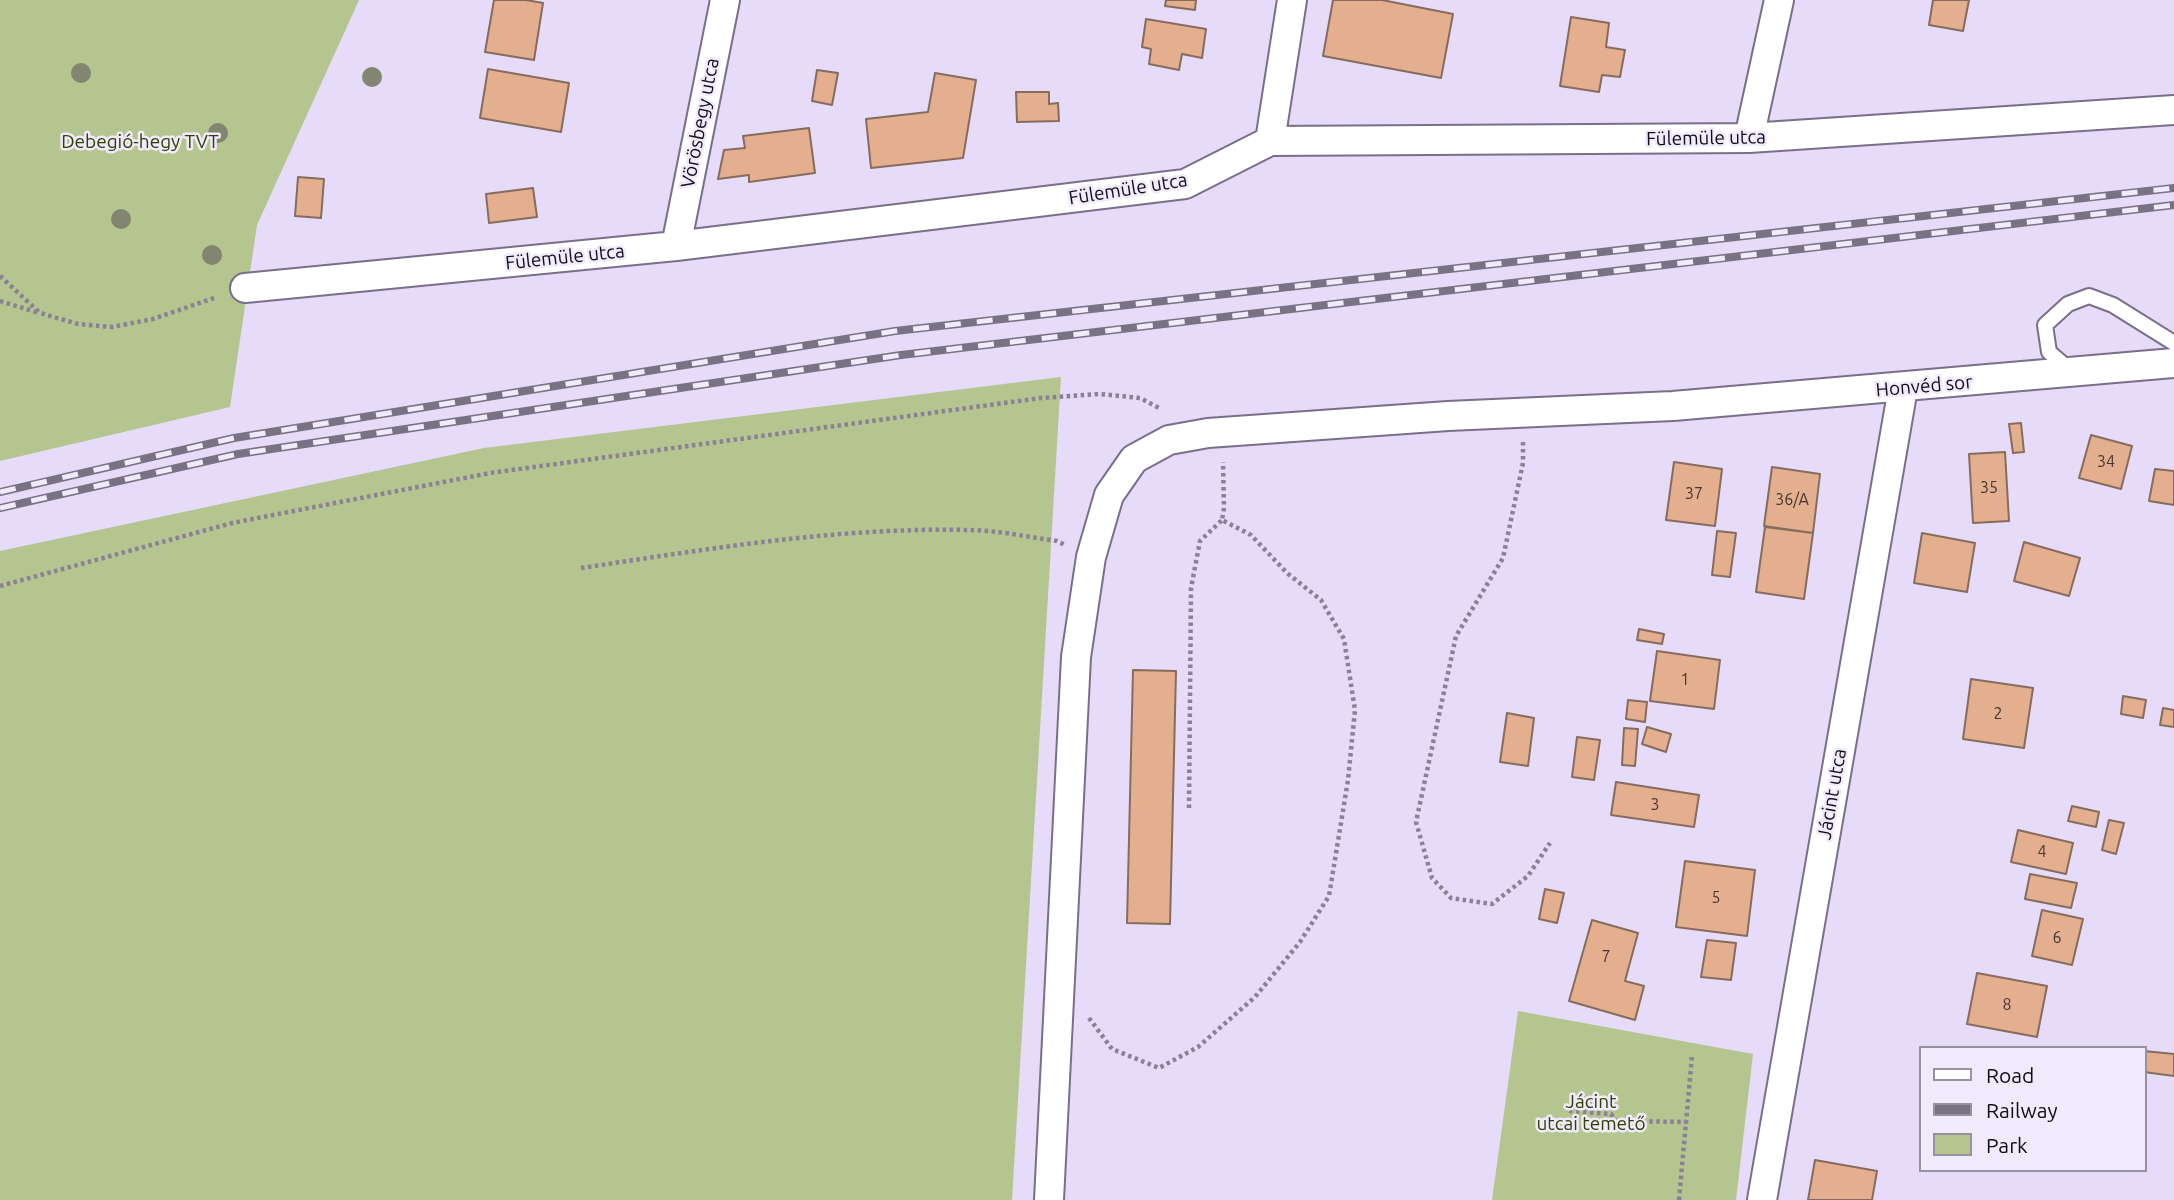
<!DOCTYPE html>
<html>
<head>
<meta charset="utf-8">
<style>
  body { margin:0 }
  #map { position:relative; width:2174px; height:1200px; overflow:hidden; background:#e6dbf8; font-family:Ubuntu,sans-serif }
  canvas { display:block }
  .legend { position:absolute; left:1919px; top:1046px; width:228px; height:126px; box-sizing:border-box; background:#f1eafc; border:2px solid #9792a0; margin:0; padding:9px 12px; list-style:none; font-size:21px; color:#110d16 }
  .legend li { display:flex; align-items:center; gap:14px; height:35px }
  .legend b { width:35px; border:2px solid #9792a0 }
</style>
</head>
<body>
<div id="map">
<canvas width="2174" height="1200"></canvas>
<ul class="legend">
<li><b style="height:9px;background:#fff"></b>Road</li>
<li><b style="height:9px;background:#797184"></b>Railway</li>
<li><b style="height:19px;background:#b4c58f"></b>Park</li>
</ul>
</div>
<script>
const ctx = document.querySelector('canvas').getContext('2d');
ctx.lineJoin = 'round';
function paint(path, color) { ctx.fillStyle = color; ctx.fill(path, 'evenodd'); }
function trace(path, color, width, dash) { ctx.strokeStyle = color; ctx.lineWidth = width; ctx.lineCap = dash ? 'butt' : 'round'; ctx.setLineDash(dash || []); ctx.stroke(path); }
function drawText(font, color, halo, rows, align = 'center') {
  ctx.font = font + ' Ubuntu,sans-serif'; ctx.lineWidth = 5; ctx.setLineDash([]); ctx.textBaseline = 'middle'; ctx.strokeStyle = halo; ctx.fillStyle = color; for (const [text, x, y, turn = 0] of rows) {
    ctx.save(); ctx.translate(x, y); ctx.rotate((+turn || 0) * Math.PI / 180); ctx.textAlign = isNaN(turn) ? turn : align; if (halo) ctx.strokeText(text, 0, 0); ctx.fillText(text, 0, 0); ctx.restore();
  }
}
const green = new Path2D(`
  M0 0H359L257 225 230 407 0 461Z
  M1061 377 1012 1200H0V551L484 448Z
  M1518 1011 1753 1054 1736 1200H1492Z`);
const building = new Path2D(`
  M494 0H526L543 3 534 60 485 52Z
  M1166 0H1196L1195 10 1165 6Z
  M1333 0H1382L1453 14 1441 78 1323 56Z
  M1933 0H1969L1963 31 1929 25Z
  M1571 17 1609 23 1606 47 1625 50 1620 77 1602 75 1599 92 1560 86Z
  M1146 19 1206 29 1202 58 1182 54 1179 70 1149 64 1151 49 1142 47Z
  M488 69 569 83 561 132 480 118Z
  M817 70 838 73 832 105 812 101Z
  M935 73 976 80 963 158 871 168 866 119 928 112Z
  M1016 92H1049V104L1058 103 1059 121 1017 122Z
  M809 128 815 173 749 182V175L718 179 724 150 745 148 743 136Z
  M298 177 324 179 321 218 295 216Z
  M533 188 537 217 489 223 486 194Z
  M2021 423 2024 452 2013 453 2009 424Z
  M2091 435 2132 446 2121 489 2079 478Z
  M2005 452 2009 521 1973 523 1969 454Z
  M1674 462 1722 469 1715 526 1666 520Z
  M1772 467 1820 474 1813 533 1764 526Z
  M2155 469 2174 471V505L2149 501Z
  M1765 527 1813 533 1804 599 1756 592Z
  M1717 531 1736 533 1730 577 1712 575Z
  M1922 533 1975 543 1967 592 1914 583Z
  M2024 542 2080 558 2069 596 2014 581Z
  M1639 629 1664 634 1662 644 1637 640Z
  M1657 651 1720 660 1714 709 1650 701Z
  M1133 670 1176 671 1170 924 1127 923Z
  M1971 679 2033 688 2024 748 1963 739Z
  M2123 696 2146 700 2143 718 2121 714Z
  M1628 700 1647 702 1645 722 1626 719Z
  M2163 708 2174 710V727L2160 725Z
  M1507 713 1534 718 1528 766 1500 762Z
  M1647 727 1671 734 1666 752 1642 744Z
  M1624 728 1638 729 1635 766 1622 765Z
  M1577 737 1600 740 1594 780 1572 777Z
  M1616 782 1699 795 1694 827 1611 815Z
  M2072 806 2099 812 2096 827 2068 821Z
  M2109 820 2124 823 2116 854 2102 850Z
  M2018 830 2073 843 2066 874 2011 862Z
  M1685 861 1755 870 1747 936 1676 927Z
  M2030 874 2077 883 2071 908 2025 899Z
  M1545 889 1564 893 1557 923 1539 919Z
  M2042 910 2083 919 2072 965 2032 956Z
  M1592 920 1638 933 1625 981 1644 986 1635 1020 1569 1001Z
  M1707 940 1736 943 1731 980 1701 977Z
  M1977 973 2047 986 2037 1037 1967 1024Z
  M2144 1051 2174 1054V1076L2144 1072Z
  M1815 1160 1877 1171 1872 1200H1808Z`);
const path = new Path2D(`
  M0 276 40 313 78 324 112 327 153 319 217 297
  M0 301 39 313
  M1523 442V463L1503 558 1456 636 1416 822 1432 878 1451 898 1492 904 1528 876 1550 843
  M581 568C709 549 837 527 967 530 997 530 1027 537 1057 541L1065 545
  M0 586 232 523 490 473 1041 398 1100 394 1140 398 1161 409
  M1189 808 1191 588 1200 541 1222 520
  M1089 1018 1112 1049 1159 1068 1198 1047 1255 997 1300 942 1329 896 1348 780 1355 710 1344 639 1321 600 1287 573 1251 535 1222 520 1224 508 1223 462
  M1569 1111 1611 1114 1616 1121 1687 1122
  M1679 1200 1692 1056`);
const lane = new Path2D(`
  M2070 370 2049 352 2045 325 2068 304 2089 296 2113 305 2174 343`);
const street = new Path2D(`
  M1749 138 1779 0
  M1270 141 1292 0
  M676 246 725 0
  M245 288 676 246 1185 184 1270 141 1749 138 2174 110
  M1049 1200 1076 657 1091 557 1109 495 1134 459 1169 440 1208 433 1448 416 1673 406 2174 363
  M1762 1200 1903 388`);
const rail = new Path2D(`
  M0 492 234 438 895 331 2174 188
  M0 508 238 454 901 355 2174 205`);
const trees = [
  [81,73],
  [372,77],
  [218,133],
  [121,219],
  [212,255]
];
const numberNames = [
  ["34",2106,462],
  ["35",1989,488],
  ["37",1694,494],
  ["36/A",1792,500],
  ["1",1685,680],
  ["2",1998,714],
  ["3",1655,805],
  ["4",2042,852],
  ["5",1716,898],
  ["6",2057,938],
  ["7",1606,957],
  ["8",2007,1005]
];
const streetNames = [
  ["Vörösbegy utca",700,123,-79],
  ["Fülemüle utca",1706,138,-1],
  ["Fülemüle utca",1128,189,-9],
  ["Fülemüle utca",565,257,-6],
  ["Honvéd sor",1924,386,-5],
  ["Jácint utca",1832,794,-80]
];
const parkNames = [
  ["Debegió-hegy TVT",140,142],
  ["Jácint",1591,1102],
  ["utcai temető",1591,1124]
];
paint(green, '#b4c58f');
paint(building, '#e4af8e');
trace(building, '#866c5d', 2);
trace(lane, '#7a6f89', 18);
trace(street, '#7a6f89', 32);
trace(path, '#898195', 4.5, [3.5, 3.5]);
trace(lane, '#fff', 14);
trace(street, '#fff', 28);
trace(rail, '#797184', 8);
trace(rail, '#f1eafc', 5, [16]);
ctx.fillStyle = '#828570';
for (const [x, y] of trees) { ctx.beginPath(); ctx.arc(x, y, 10, 0, 2 * Math.PI); ctx.fill(); }
drawText('16px', '#463634', null, numberNames);
drawText('19px', '#110d16', '#f1eafc', streetNames);
drawText('19px', '#313f00', '#f1eafc', parkNames);
</script>
</body>
</html>
